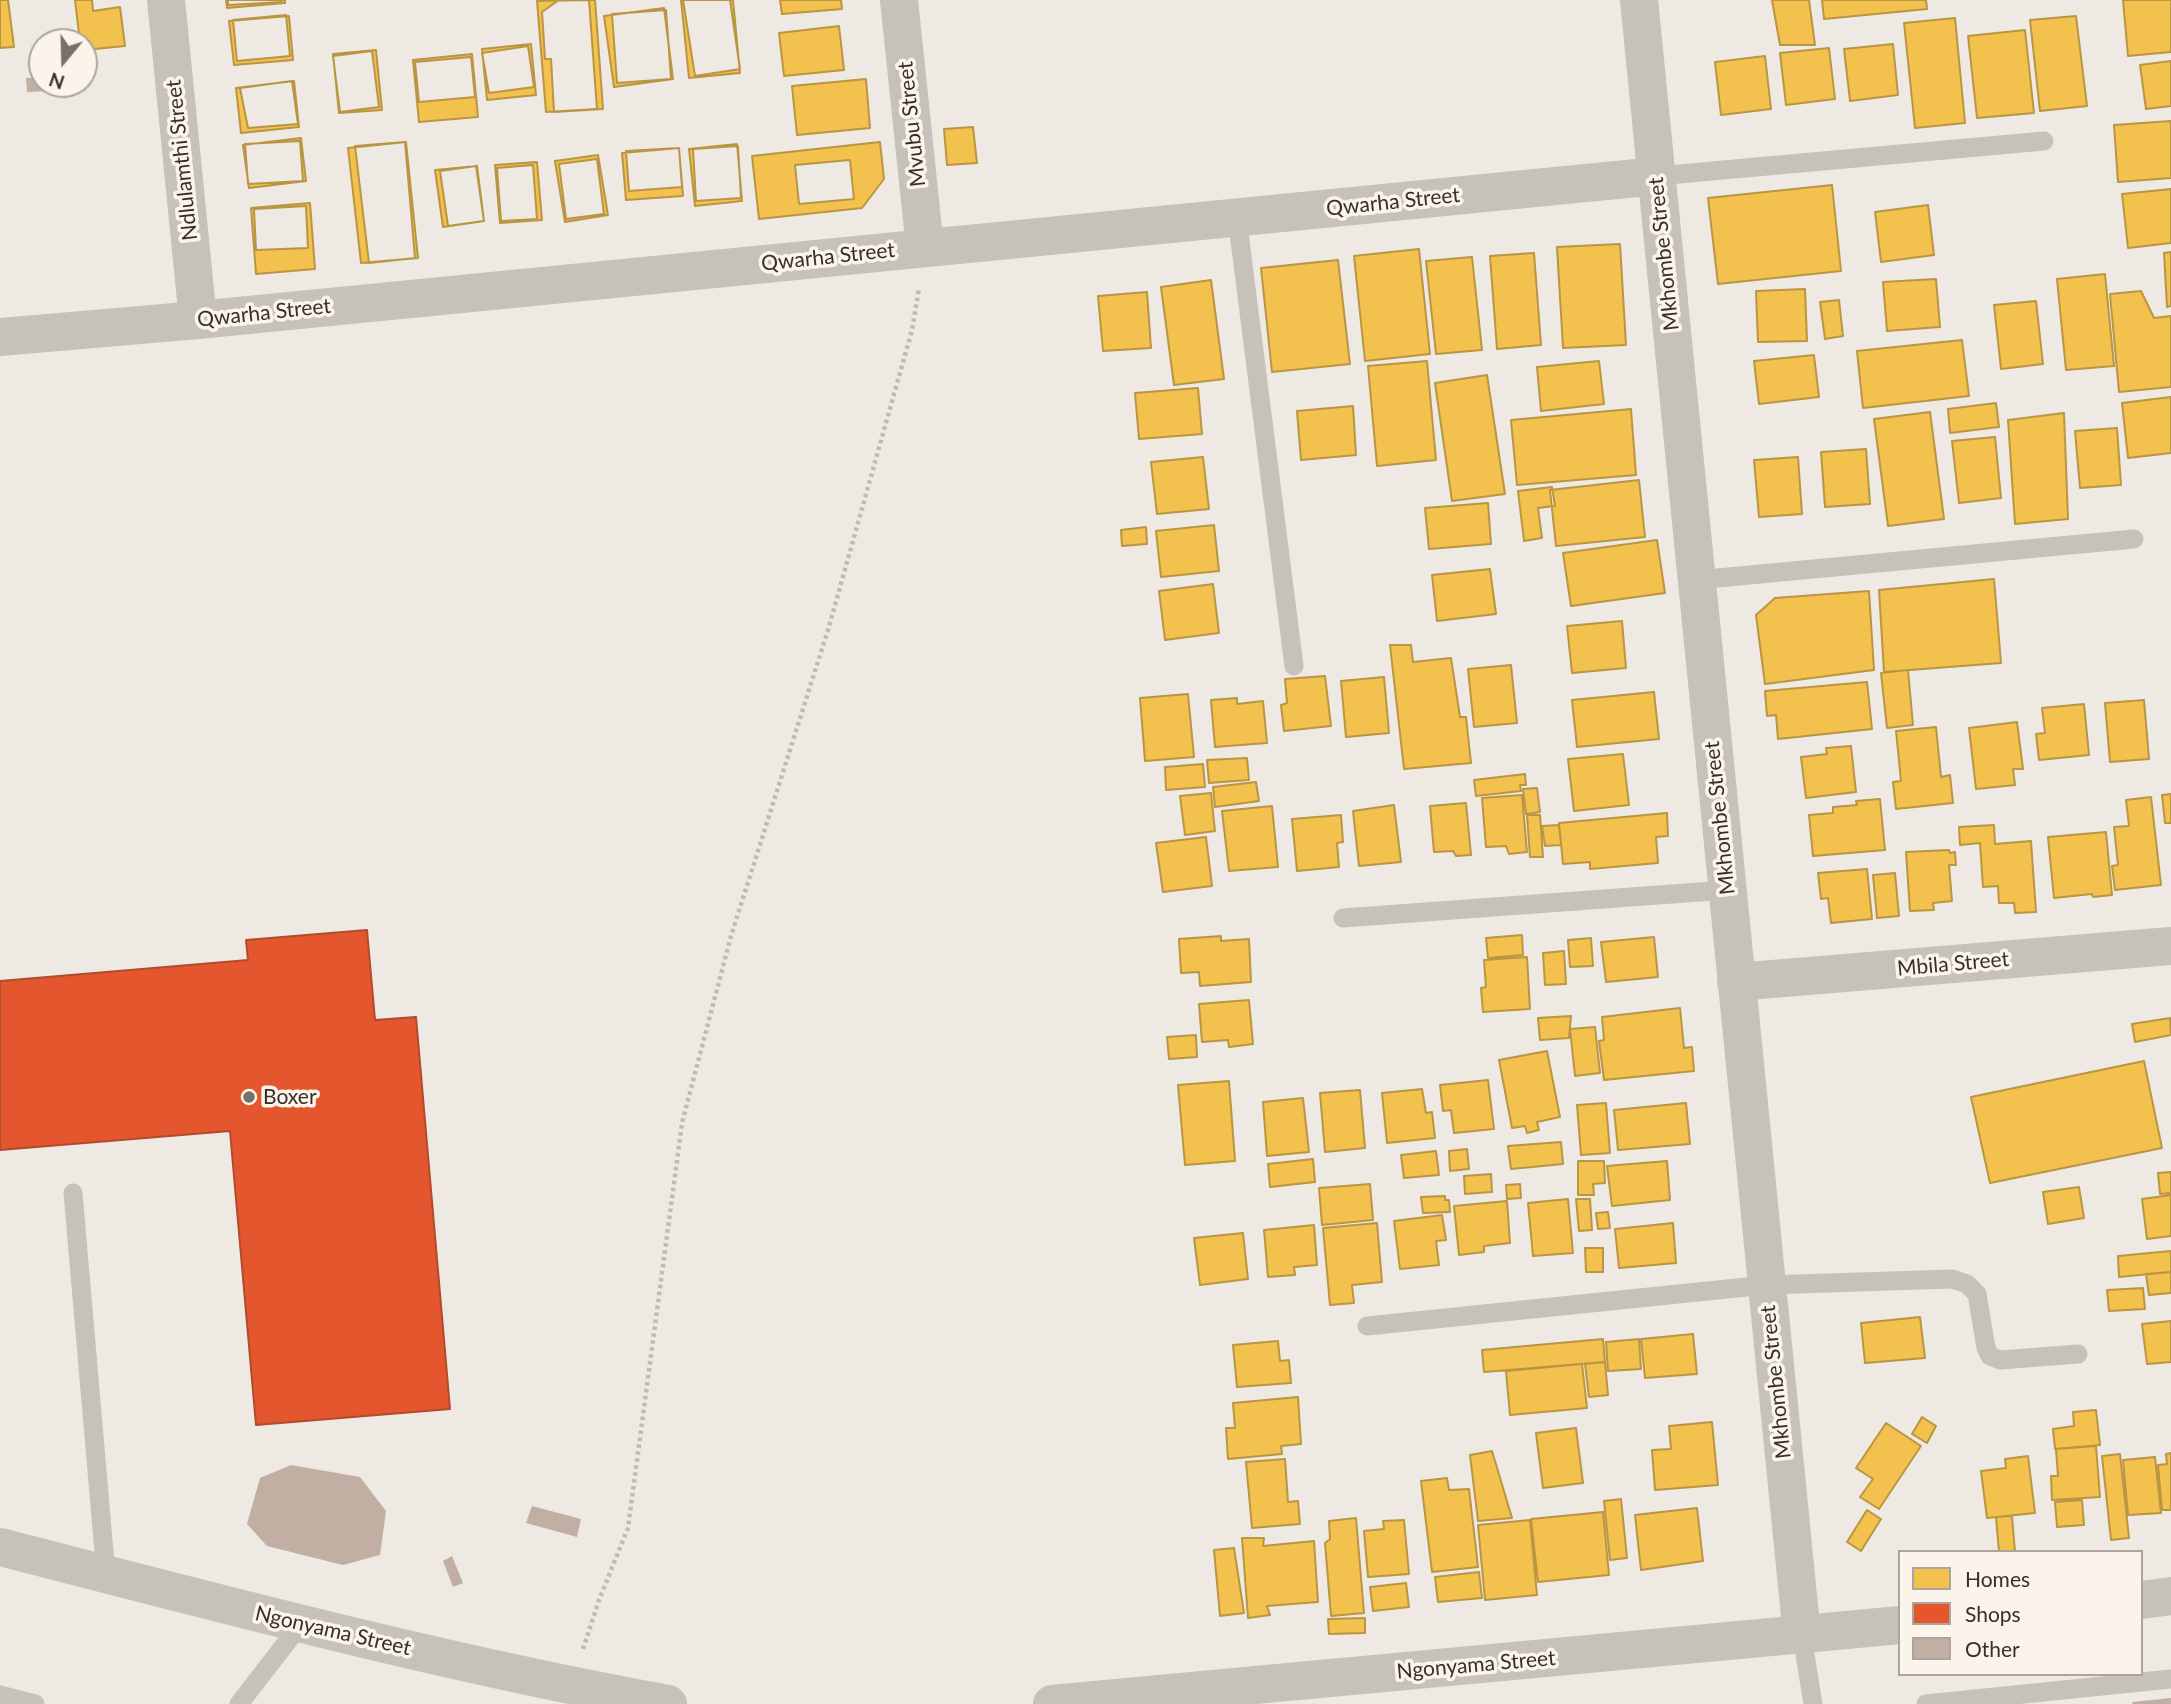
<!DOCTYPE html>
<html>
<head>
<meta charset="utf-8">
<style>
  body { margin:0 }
  #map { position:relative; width:2171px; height:1704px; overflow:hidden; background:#eee9e2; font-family:Lato,sans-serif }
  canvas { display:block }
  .legend { position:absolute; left:1898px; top:1550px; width:245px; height:126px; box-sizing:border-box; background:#faf4ea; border:2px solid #aca59d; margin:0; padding:9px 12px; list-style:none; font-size:21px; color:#382f29 }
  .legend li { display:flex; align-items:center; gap:14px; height:35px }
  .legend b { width:35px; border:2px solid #aca59d }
  .north { position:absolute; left:28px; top:28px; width:70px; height:70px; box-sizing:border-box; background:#faf4ea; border:2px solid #aca59d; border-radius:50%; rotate:199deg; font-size:19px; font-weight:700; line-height:28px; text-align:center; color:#382f29 }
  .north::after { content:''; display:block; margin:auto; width:24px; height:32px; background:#78706a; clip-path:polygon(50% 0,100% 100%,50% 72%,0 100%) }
</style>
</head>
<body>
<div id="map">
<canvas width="2171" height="1704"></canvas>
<ul class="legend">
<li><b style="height:19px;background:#f2c14e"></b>Homes</li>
<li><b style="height:19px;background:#e4572e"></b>Shops</li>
<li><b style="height:19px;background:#c1afa4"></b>Other</li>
</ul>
<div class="north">N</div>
</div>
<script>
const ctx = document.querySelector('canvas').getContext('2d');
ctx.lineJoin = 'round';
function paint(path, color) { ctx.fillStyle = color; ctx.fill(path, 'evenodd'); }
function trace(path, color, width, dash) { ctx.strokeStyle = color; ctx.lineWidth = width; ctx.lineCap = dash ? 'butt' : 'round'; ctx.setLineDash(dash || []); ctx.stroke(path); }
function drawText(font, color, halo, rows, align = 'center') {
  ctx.font = font + ' Lato,sans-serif'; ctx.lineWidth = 7; ctx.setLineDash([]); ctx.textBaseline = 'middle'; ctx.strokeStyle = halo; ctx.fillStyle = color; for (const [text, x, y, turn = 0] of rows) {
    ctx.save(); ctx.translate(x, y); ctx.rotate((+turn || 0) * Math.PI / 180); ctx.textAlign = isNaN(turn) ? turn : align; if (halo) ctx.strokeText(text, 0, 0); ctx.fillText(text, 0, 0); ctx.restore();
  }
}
const homes = new Path2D(`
  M0 0H8L14 47 0 48Z
  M75 0H92L93 11 120 7 125 46 84 50V42H80Z
  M226 0H285V3L227 8Z
  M228 0H281V2L228 5Z
  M559 0H595L603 109 554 112 551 59H545L542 12Z
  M589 0 597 109 546 112 537 1Z
  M681 0H733L740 73 689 78Z
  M683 0H730L740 69 695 76Z
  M780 0H841L842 9 782 14Z
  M1772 0H1809L1815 45H1780Z
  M1822 0H1926L1927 9 1824 19Z
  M2123 0H2171V52L2128 56Z
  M664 8 673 79 614 87 604 16Z
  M666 10 671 79 617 83 612 14Z
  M286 15 290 56 237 61 233 20Z
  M289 16 293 60 234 65 229 21Z
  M2076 16 2087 106 2040 111 2030 20Z
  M1955 18 1965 123 1915 128 1904 23Z
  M839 26 844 70 784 76 779 33Z
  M2025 30 2034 113 1977 118 1968 36Z
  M531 44 536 95 487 100 482 49Z
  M1893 44 1898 95 1850 101 1844 49Z
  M528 46 534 87 489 93 482 53Z
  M1829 48 1835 99 1786 105 1780 53Z
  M376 50 382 110 339 113 333 54Z
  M372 51 379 107 340 112 333 56Z
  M472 54 478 117 419 122 413 60Z
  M1765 56 1771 109 1721 115 1715 62Z
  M471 57 475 97 419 102 415 62Z
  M2171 61V106L2146 109 2140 65Z
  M866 79 870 128 797 135 792 86Z
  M292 81 298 124 248 128 240 88Z
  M294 81 299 127 241 133 236 88Z
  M2171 121V178L2118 182 2114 125Z
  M973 127 977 163 947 165 944 129Z
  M301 138 306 181 249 188 243 145Z
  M300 141 303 181 248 184 245 144Z
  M405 142 415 258 369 263 355 146Z
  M406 142 418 258 361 263 348 148Z
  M880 142 884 179 862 208 759 219 752 156Z
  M737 144 742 201 695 206 689 149Z
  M738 146 741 198 696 201 693 149Z
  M679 148 683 196 626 200 622 153Z
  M679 148 682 187 629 191 626 151Z
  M598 155 608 215 565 222 555 161Z
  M597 159 604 214 566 219 559 164Z
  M850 160 854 199 799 204 795 165Z
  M537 162 542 220 500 223 495 165Z
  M533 165 537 219 501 221 497 168Z
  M476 166 484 221 448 226 440 171Z
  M477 166 484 221 443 227 435 170Z
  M1832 185 1841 271 1718 284 1708 198Z
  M2171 189V243L2128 248 2122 194Z
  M310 203 315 269 256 274 251 208Z
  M1928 205 1934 255 1881 262 1875 212Z
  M306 206 308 248 256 250 254 209Z
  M1620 244 1626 345 1563 348 1557 247Z
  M1419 249 1430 354 1365 361 1354 256Z
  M2171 252V306L2167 307 2164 253Z
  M1534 253 1541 345 1497 349 1490 256Z
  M1472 257 1482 350 1436 354 1426 261Z
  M1338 260 1350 364 1272 372 1261 268Z
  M2105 274 2114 366 2066 370 2057 279Z
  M1936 279 1940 327 1887 331 1883 282Z
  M1211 280 1224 379 1174 385 1161 287Z
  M1805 289 1807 341 1758 342 1756 291Z
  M2141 291 2154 318 2171 316V387L2119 392 2110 294Z
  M1147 292 1151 348 1103 351 1098 296Z
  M1839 300 1843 336 1825 339 1820 302Z
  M2036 301 2043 364 2001 369 1994 305Z
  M1962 340 1969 396 1863 408 1857 351Z
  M1814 355 1819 397 1759 404 1754 361Z
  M1427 361 1436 460 1377 466 1368 366Z
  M1599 361 1604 404 1541 411 1537 367Z
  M1487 375 1505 494 1452 501 1435 383Z
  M1198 388 1202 434 1139 439 1135 393Z
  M2171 397V453L2128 458 2122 403Z
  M1996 403 1999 427 1950 433 1948 409Z
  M1353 406 1356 455 1301 460 1297 411Z
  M1631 409 1636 475 1517 485 1511 420Z
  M1930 412 1944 519 1888 526 1874 419Z
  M2064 413 2068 519 2015 524 2008 420Z
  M2117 428 2121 485 2080 488 2075 431Z
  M1995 437 2001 498 1959 503 1952 441Z
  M1866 449 1870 504 1825 507 1821 452Z
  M1203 457 1209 509 1157 514 1151 462Z
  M1798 457 1802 514 1759 517 1754 460Z
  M1639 480 1645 537 1556 546 1550 490Z
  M1552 487 1555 506 1538 508 1542 538 1524 541 1518 491Z
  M1488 503 1491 544 1429 549 1425 508Z
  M1214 525 1219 571 1161 577 1156 531Z
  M1146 527 1147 544 1122 546 1121 530Z
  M1657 540 1665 593 1571 606 1563 553Z
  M1490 569 1496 614 1437 621 1432 575Z
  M1994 579 2001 663 1884 672 1879 590Z
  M1213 584 1219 633 1165 640 1159 591Z
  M1869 591 1874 670 1765 684 1756 615 1775 598Z
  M1622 621 1626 668 1572 673 1567 626Z
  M1390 645H1411L1413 662 1451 658 1460 717H1466L1471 763 1404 769Z
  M1511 665 1517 723 1474 727 1468 669Z
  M1908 670 1913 725 1887 728 1881 673Z
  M1325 676 1331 726 1284 731 1281 705 1287 703 1285 679Z
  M1384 677 1389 733 1346 737 1341 681Z
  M1867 682 1872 729 1778 739 1776 715 1767 716 1765 691Z
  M1654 692 1659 739 1577 747 1572 700Z
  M1188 694 1194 757 1145 761 1140 698Z
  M1237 698V704L1263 701 1267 743 1215 747 1211 700Z
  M2144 700 2149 759 2110 762 2105 703Z
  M2084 704 2089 755 2039 760 2036 734 2045 733 2042 708Z
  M2017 722 2023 769H2013L2015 785 1976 789 1969 728Z
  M1936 727 1941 777 1950 775 1953 803 1896 809 1893 782 1901 781 1896 731Z
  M1851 746 1856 792 1806 798 1801 757 1827 754 1826 748Z
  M1623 754 1629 805 1574 811 1568 759Z
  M1247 758 1249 780 1209 783 1207 760Z
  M1203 764 1205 787 1166 790 1165 767Z
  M1525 774 1526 785H1520L1521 791 1476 796 1474 780Z
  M1256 782 1259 801 1215 807 1213 787Z
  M1537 788 1540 812 1526 814 1523 789Z
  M1211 793 1215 831 1185 835 1180 796Z
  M2171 794V823H2165L2162 795Z
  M1522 795 1527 852 1509 854 1506 846 1486 847 1482 798Z
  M2151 797 2161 885 2115 890 2112 866 2118 865 2114 827 2129 826 2126 800Z
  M1880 799 1885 850 1813 856 1809 815 1833 813V807L1857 805 1856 801Z
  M1466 803 1471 855 1456 856 1453 851 1434 852 1430 806Z
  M1394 805 1401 862 1359 866 1353 811Z
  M1272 806 1278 867 1229 871 1222 811Z
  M1667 813 1668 836 1656 837 1658 863 1590 869V862L1563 864 1559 823Z
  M1341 815 1343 842 1337 843 1339 867 1297 871 1292 819Z
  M1527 815H1540L1543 857H1530Z
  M1559 825 1561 845 1545 846 1542 826Z
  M1994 825 1995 844 2031 841 2036 912 2015 913 2014 903H1999L1998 886 1983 887 1980 843 1960 845 1959 827Z
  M2106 832 2112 895 2093 897 2092 894 2054 898 2048 837Z
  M1206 837 1212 886 1163 892 1156 843Z
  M1949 850 1950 853 1955 852 1956 865H1949L1952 901 1933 903 1934 910 1910 911 1906 852Z
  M1867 869 1872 919 1831 923 1828 898 1821 899 1818 873Z
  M1895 873 1899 916 1877 918 1873 875Z
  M1522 935 1523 955 1488 958 1486 938Z
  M1221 936V941L1249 939 1251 982 1200 986 1199 972 1181 973 1179 939Z
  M1654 937 1658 977 1606 982 1601 942Z
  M1591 938 1593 966 1570 967 1568 940Z
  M1564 951 1566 984 1545 985 1543 953Z
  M1527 957 1530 1009 1483 1012 1481 988 1486 987 1484 960Z
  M1249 1000 1253 1044 1229 1047 1228 1040 1202 1042 1199 1004Z
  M1680 1008 1684 1048 1692 1047 1694 1071 1604 1080 1599 1041 1604 1040 1602 1017Z
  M1571 1016 1569 1038 1540 1040 1538 1018Z
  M2170 1018 2171 1035 2135 1042 2132 1024Z
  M1595 1027 1600 1073 1575 1076 1570 1029Z
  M1196 1035 1197 1057 1169 1059 1167 1037Z
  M1547 1051 1560 1117 1537 1122 1539 1130 1527 1133 1525 1126 1512 1128 1499 1060Z
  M2144 1061 2162 1148 1990 1183 1971 1097Z
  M1488 1080 1494 1129 1454 1133 1451 1110 1443 1111 1440 1085Z
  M1229 1081 1235 1161 1185 1165 1178 1085Z
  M1422 1089 1426 1113 1432 1112 1435 1138 1387 1143 1382 1093Z
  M1360 1090 1365 1148 1325 1152 1320 1093Z
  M1303 1098 1309 1152 1267 1156 1263 1102Z
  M1606 1103 1610 1153 1581 1155 1577 1105Z
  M1686 1103 1690 1144 1618 1150 1614 1110Z
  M1561 1142 1563 1164 1511 1169 1508 1146Z
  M1467 1149 1469 1169 1450 1171 1449 1151Z
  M1436 1151 1439 1175 1404 1178 1401 1155Z
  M1313 1159 1315 1182 1270 1187 1268 1164Z
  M1578 1161H1604L1605 1183 1593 1184 1594 1195H1578Z
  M1667 1161 1670 1200 1612 1206 1607 1166Z
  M2171 1172V1193L2160 1194 2158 1173Z
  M1491 1174 1492 1192 1465 1194 1464 1176Z
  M1370 1184 1373 1220 1322 1225 1319 1188Z
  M1520 1184 1521 1198 1507 1199 1506 1185Z
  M2079 1187 2084 1218 2048 1224 2043 1192Z
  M2171 1195V1236L2147 1239 2142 1199Z
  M1445 1196V1200H1449L1450 1212 1423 1213 1421 1197Z
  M1568 1199 1573 1253 1533 1256 1528 1203Z
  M1576 1199H1590L1592 1230 1579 1231Z
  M1507 1201 1510 1243 1484 1246V1252L1459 1255 1454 1206Z
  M1608 1212 1610 1228 1598 1229 1596 1213Z
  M1442 1215 1446 1240 1436 1241 1439 1265 1400 1269 1394 1221Z
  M1377 1223 1382 1282 1352 1285 1354 1303 1330 1305 1323 1228Z
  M1673 1223 1676 1263 1619 1268 1615 1229Z
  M1314 1225 1317 1265 1294 1267 1295 1275 1268 1277 1264 1230Z
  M1243 1233 1248 1279 1200 1285 1194 1238Z
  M1585 1248H1603V1272H1586Z
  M2171 1251V1272L2119 1277 2118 1256Z
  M2171 1272V1293L2149 1295 2146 1274Z
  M2143 1288 2145 1309 2109 1311 2107 1290Z
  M1920 1317 1925 1358 1865 1363 1861 1323Z
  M2171 1321V1362L2147 1364 2142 1324Z
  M1693 1334 1697 1374 1645 1378 1641 1339Z
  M1603 1339 1605 1362 1484 1372 1482 1350Z
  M1639 1339 1641 1369 1608 1371 1606 1342Z
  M1278 1341 1280 1361 1289 1360 1291 1383 1237 1387 1233 1345Z
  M1605 1362 1608 1395 1589 1397 1585 1364Z
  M1582 1364 1587 1408 1510 1415 1506 1371Z
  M1298 1397 1301 1444 1281 1446 1282 1454 1228 1459 1226 1428H1235L1233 1403Z
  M2096 1410 2100 1445 2055 1449 2053 1429 2074 1426 2073 1412Z
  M1922 1417 1936 1426 1927 1443 1912 1434Z
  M1712 1422 1718 1485 1655 1490 1652 1450 1671 1449 1669 1426Z
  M1886 1423 1921 1446 1879 1509 1860 1497 1873 1479 1856 1468Z
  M1576 1428 1583 1483 1543 1488 1536 1433Z
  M2096 1446 2100 1497 2052 1500 2051 1476H2058L2056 1449Z
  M1492 1451 1512 1518 1478 1521 1470 1455Z
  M2171 1453V1510H2162L2158 1465 2167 1464 2166 1454Z
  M2120 1454 2129 1538 2111 1540 2102 1456Z
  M2028 1456 2035 1513 1987 1518 1981 1471 2006 1468 2005 1459Z
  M2155 1457 2161 1513 2128 1515 2123 1460Z
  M1285 1459 1288 1502 1298 1501 1300 1524 1252 1528 1246 1462Z
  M1447 1478 1449 1490 1469 1489 1478 1567 1432 1572 1421 1481Z
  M1621 1499 1627 1558 1610 1560 1604 1501Z
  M2082 1500 2084 1525 2057 1527 2055 1502Z
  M1697 1508 1703 1561 1641 1570 1635 1515Z
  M1867 1510 1881 1519 1861 1551 1847 1542Z
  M1603 1512 1609 1575 1538 1582 1531 1519Z
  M2012 1516 2015 1552H1999L1996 1517Z
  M1356 1518 1364 1613 1331 1616 1325 1543 1330 1539 1329 1521Z
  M1404 1520 1409 1574 1368 1577 1364 1531 1384 1529 1383 1521Z
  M1530 1520 1537 1595 1485 1600 1478 1525Z
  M1242 1538H1264L1263 1546 1314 1541 1318 1602 1267 1606 1270 1615 1248 1618Z
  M1234 1548 1244 1613 1220 1616 1214 1550Z
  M1479 1572 1482 1598 1438 1602 1435 1577Z
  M1406 1583 1409 1607 1373 1611 1370 1587Z
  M1365 1618V1633L1329 1634 1328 1619Z`);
const shops = new Path2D(`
  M367 930 375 1020 416 1017 450 1409 256 1425 230 1131 0 1150V981L248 960 246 940Z`);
const building = new Path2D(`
  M42 77V84H64L65 90 27 92 26 78Z
  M291 1465 360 1477 386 1511 380 1555 343 1565 267 1546 247 1524 260 1478Z
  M532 1506 581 1519 577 1537 526 1523Z
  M452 1556 463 1583 453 1587 443 1561Z
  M2171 1698V1704H2133L2132 1702Z`);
const path = new Path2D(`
  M583 1649 599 1600 628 1528 682 1123 731 936 828 630 912 330 919 289`);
const service = new Path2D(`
  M1657 176 2044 141
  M1237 217 1294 666
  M1696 580 2134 539
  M1343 918 1727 890
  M73 1193 106 1575
  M1367 1326 1766 1285 1952 1279 1967 1284 1977 1294 1986 1348 1990 1356 2000 1360 2078 1354
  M1802 1636 1813 1704
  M0 1695 35 1704
  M239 1704 300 1625
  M1926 1704 2171 1679`);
const minor = new Path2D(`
  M166 0 198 320
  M899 0 925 248
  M1639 0 1802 1636
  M0 337 198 320 1657 176
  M1736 982 2171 946
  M0 1547C222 1604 443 1663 668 1704
  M2141 1600 2171 1596
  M1052 1704 1900 1625`);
const markers = [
  [249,1097,7,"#78706a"]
];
const streetNames = [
  ["Mvubu Street",912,124,-96],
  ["Ndlulamthi Street",182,160,-96],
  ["Qwarha Street",1393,202,-6],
  ["Mkhombe Street",1664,254,-96],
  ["Qwarha Street",828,257,-6],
  ["Qwarha Street",264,313,-6],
  ["Mkhombe Street",1720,818,-96],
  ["Mbila Street",1953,964,-5],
  ["Mkhombe Street",1776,1382,-96],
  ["Ngonyama Street",333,1631,13],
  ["Ngonyama Street",1476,1665,-5]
];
const poiNames = [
  ["Boxer",263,1097]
];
paint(homes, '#f2c14e');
trace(homes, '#ba9543', 2);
paint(shops, '#e4572e');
trace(shops, '#b04b2c', 2);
paint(building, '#c1afa4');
trace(path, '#bfbab4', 4.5, [3.5, 3.5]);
trace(service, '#c7c1bb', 19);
trace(minor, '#c7c1bb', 38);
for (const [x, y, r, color] of markers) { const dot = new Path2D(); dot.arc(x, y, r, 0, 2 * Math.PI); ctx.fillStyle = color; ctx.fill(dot); trace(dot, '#faf4ea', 2.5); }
drawText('21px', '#382f29', '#faf4ea', streetNames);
drawText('21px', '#382f29', '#faf4ea', poiNames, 'left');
</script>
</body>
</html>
